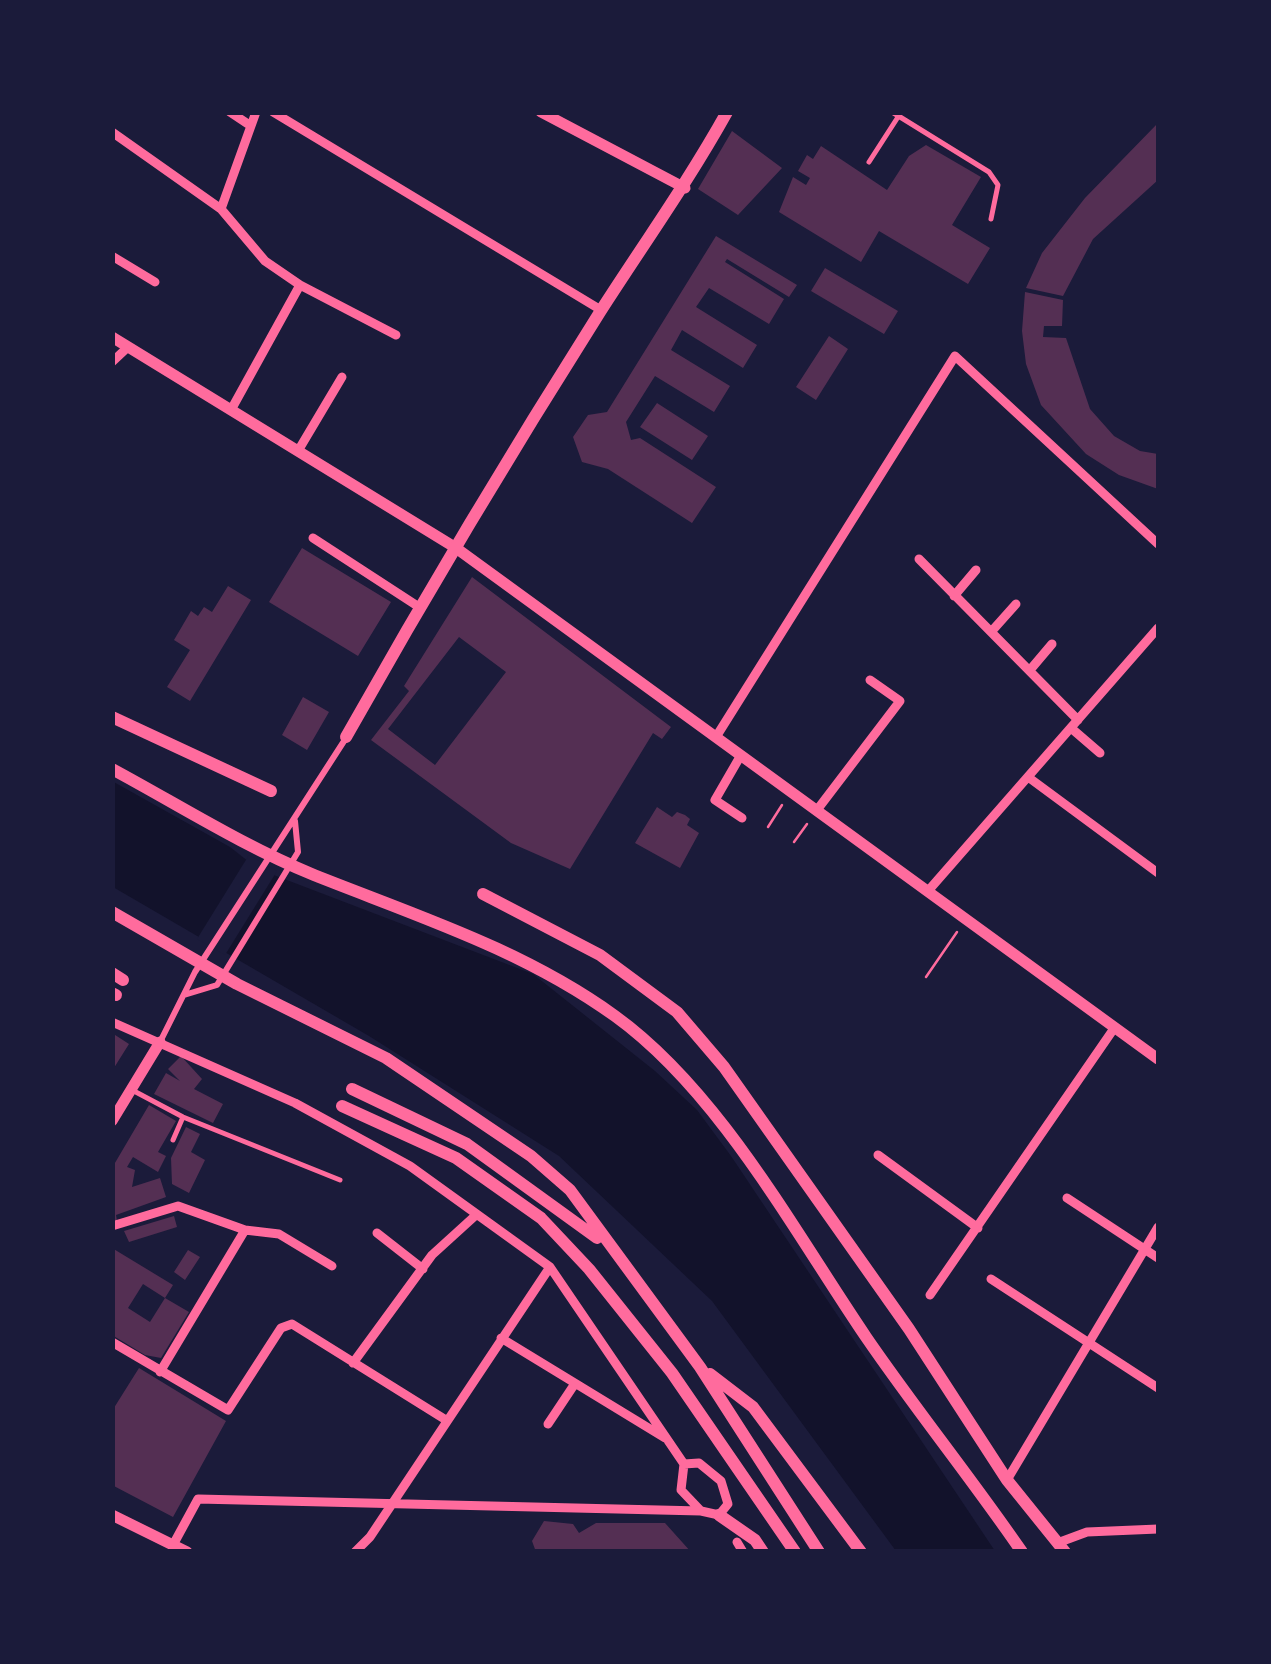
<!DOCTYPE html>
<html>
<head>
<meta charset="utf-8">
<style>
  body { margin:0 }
  #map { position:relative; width:1271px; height:1664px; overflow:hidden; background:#1b1b3a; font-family:"Noto Sans",sans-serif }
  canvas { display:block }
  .frame { position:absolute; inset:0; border:115px solid #1b1b3a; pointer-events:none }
</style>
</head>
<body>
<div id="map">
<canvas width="1271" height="1664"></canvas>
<div class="frame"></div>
</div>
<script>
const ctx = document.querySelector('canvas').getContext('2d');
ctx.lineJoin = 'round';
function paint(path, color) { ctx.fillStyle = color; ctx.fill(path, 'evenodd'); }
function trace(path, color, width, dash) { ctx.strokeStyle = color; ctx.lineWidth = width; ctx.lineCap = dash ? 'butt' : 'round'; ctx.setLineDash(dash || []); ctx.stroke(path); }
const water = new Path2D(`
  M112 781 230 847 258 869 533 974 655 1071 697 1110 731 1156 995 1551H896L712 1301 559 1156 369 1036 113 887Z`);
const pier = new Path2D(`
  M249 855 277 871 225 955 197 939Z`);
const building = new Path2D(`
  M1158 123V180L1093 239 1063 296 1026 288 1042 253 1085 198Z
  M732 131 782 168 738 215 698 189Z
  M926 145 981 177 952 225 990 248 968 284 879 231 861 262 779 212 793 177 806 185 810 178 798 171 807 155 813 159 821 146 887 190 909 156Z
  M716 236 797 285 789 297 727 259 725 262 784 299 769 324 709 288 696 307 757 345 743 368 682 330 671 350 730 386 714 412 655 376 626 422 631 440 640 438 716 487 692 523 608 469 582 462 573 437 588 415 607 412Z
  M825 268 898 311 884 334 811 291Z
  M1025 292 1063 300 1062 326H1044L1043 337 1066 338 1090 409 1114 436 1140 451 1158 454V489L1119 475 1086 454 1041 405 1026 364 1022 331Z
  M829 336 848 349 816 400 796 387Z
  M657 403 708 436 692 460 640 427Z
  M302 548 391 602 358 656 269 602Z
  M472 577 671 727 662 739 653 733 570 869 511 843 371 740 409 691 404 686ZM459 637 506 672 435 765 388 729Z
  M228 586 251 600 190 701 167 687 190 650 174 640 191 611 198 616 204 607 212 612Z
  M303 697 329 712 307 750 282 735Z
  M657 807 672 817 677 812 685 815 690 819 687 825 699 833 680 868 635 843Z
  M112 1033 129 1044 112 1071Z
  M181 1056 202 1079 194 1089 223 1104 213 1123 154 1094 166 1073 180 1081 168 1069Z
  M149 1105 176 1121 158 1152 166 1156 158 1172 133 1157 127 1167 135 1170 132 1187 160 1178 166 1197 116 1215 117 1221H112V1168Z
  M186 1127 200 1134 191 1152 205 1160 189 1193 172 1184 171 1158Z
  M174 1216 177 1227 129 1242 124 1231Z
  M112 1248 173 1285 165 1298 143 1284 128 1308 150 1322 165 1298 189 1312 161 1358 145 1355 112 1335Z
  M188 1250 200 1257 185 1280 174 1272Z
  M139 1368 226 1421 173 1517 112 1485V1411Z
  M544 1521 573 1524 579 1533 596 1523H665L691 1552H536L532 1541Z`);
const path = new Path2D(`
  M768 827 782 805
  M794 842 807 824
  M926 977 957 932`);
const service = new Path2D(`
  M892 112 989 172 998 185 991 219
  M869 162 898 117
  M132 1090 183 1117 340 1180
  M173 1140 183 1117`);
const pedestrian = new Path2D(`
  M184 995 217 985 298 852 295 821
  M160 1042 195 972 346 738`);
const minor = new Path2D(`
  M230 112 251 126
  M273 112 601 310
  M112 132 221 209 265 261 300 285 396 335
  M221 209 256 112
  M112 256 155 282
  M112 362 128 347
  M231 410 300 285
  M298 451 342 377
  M313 538 419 607
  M919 559 1078 720
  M954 596 976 570
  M991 632 1016 604
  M1030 670 1052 644
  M1071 728 1100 753
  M716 737 955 356 1158 544
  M741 755 715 800 742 818
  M1028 777 1158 873
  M817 810 900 701 870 680
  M928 891 1158 628
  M112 1022 295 1103 410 1166 550 1267 684 1464
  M878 1155 978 1228
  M1067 1198 1158 1258
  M112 1226 178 1206 245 1230 279 1234 332 1266
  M377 1233 423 1269
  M991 1279 1158 1388
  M930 1295 1115 1027
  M501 1338 665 1438
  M112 1342 228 1410 281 1328 292 1324 446 1420
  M353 1363 432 1255 476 1215
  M160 1372 245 1230
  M548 1424 574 1385
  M699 1463 721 1481 728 1504 719 1515 701 1511 681 1490 684 1464Z
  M1007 1480 1158 1227
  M737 1542 743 1552
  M1060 1542 1087 1532 1158 1529
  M173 1545 198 1499 701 1511
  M355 1552 370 1537 550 1267`);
const tertiary = new Path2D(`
  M541 112 685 188
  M112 337 456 548 1158 1059
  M112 1121 160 1042
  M112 1515 187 1552`);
const secondary = new Path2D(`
  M112 717 271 791
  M346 737C427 593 512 451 600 312 643 245 688 182 727 112
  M112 769C179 805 243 846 314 875 417 916 524 950 615 1016 719 1091 794 1231 866 1337 916 1410 972 1479 1022 1552
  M483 894 600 955 677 1012 724 1067 909 1329 1007 1480 1065 1552
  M112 912 237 984 386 1058 531 1156 570 1190 700 1367 819 1552
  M112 973 123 980
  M112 993 116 995
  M352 1089 467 1144 597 1238
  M342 1106 456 1158 541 1218 589 1269 672 1373 795 1552
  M710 1374 753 1407 861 1552
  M719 1515 755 1540 763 1552`);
paint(water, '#12122b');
paint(pier, '#1b1b3a');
paint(building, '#542f53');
trace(path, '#ff6b9d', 2.5);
trace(service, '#ff6b9d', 5);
trace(pedestrian, '#ff6b9d', 6);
trace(minor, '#ff6b9d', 9);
trace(tertiary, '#ff6b9d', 11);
trace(secondary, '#ff6b9d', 12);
</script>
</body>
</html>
